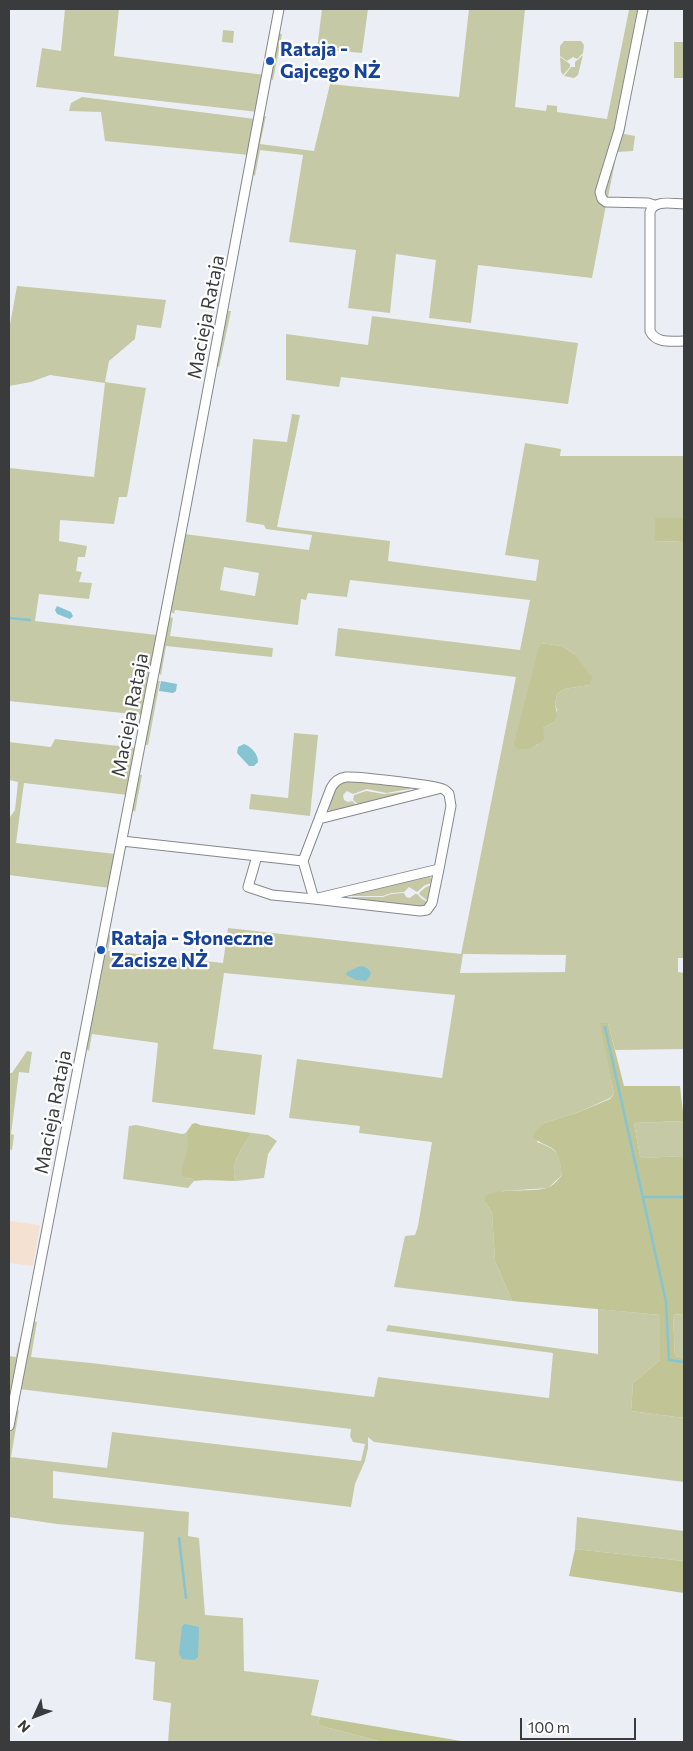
<!DOCTYPE html>
<html>
<head>
<meta charset="utf-8">
<style>
  body { margin:0 }
  #map { position:relative; width:693px; height:1751px; overflow:hidden; background:#ebeff5; font-family:Commissioner,sans-serif }
  canvas { display:block }
  .frame { position:absolute; inset:0; border:10px solid #393b3d; pointer-events:none }
  .north { position:absolute; left:10px; top:1691px; width:50px; height:50px; -webkit-text-stroke:4px #fff; paint-order:stroke; rotate:227deg; font-size:14px; font-weight:700; line-height:20px; text-align:center; color:#393b3d }
  .north::after { content:''; display:block; margin:auto; width:18px; height:22px; background:#393b3d; clip-path:polygon(50% 0,100% 100%,50% 72%,0 100%) }
  .scale { position:absolute; left:520px; top:1718px; width:116px; height:22px; box-sizing:border-box; border:2px solid #393b3d; border-top:0; padding-left:6px; font-size:15px; line-height:18px; white-space:nowrap; color:#393b3d; -webkit-text-stroke:4px #fff; paint-order:stroke }
</style>
</head>
<body>
<div id="map">
<canvas width="693" height="1751"></canvas>
<div class="frame"></div>
<div class="north">N</div>
<div class="scale">100 m</div>
</div>
<script>
const ctx = document.querySelector('canvas').getContext('2d');
ctx.lineJoin = 'round';
function paint(path, color) { ctx.fillStyle = color; ctx.fill(path, 'evenodd'); }
function trace(path, color, width, dash) { ctx.strokeStyle = color; ctx.lineWidth = width; ctx.lineCap = dash ? 'butt' : 'round'; ctx.setLineDash(dash || []); ctx.stroke(path); }
function drawText(font, color, halo, rows, align = 'center') {
  ctx.font = font + ' Commissioner,sans-serif'; ctx.lineWidth = 4.5; ctx.setLineDash([]); ctx.textBaseline = 'middle'; ctx.strokeStyle = halo; ctx.fillStyle = color; for (const [text, x, y, turn = 0] of rows) {
    ctx.save(); ctx.translate(x, y); ctx.rotate((+turn || 0) * Math.PI / 180); ctx.textAlign = isNaN(turn) ? turn : align; if (halo) ctx.strokeText(text, 0, 0); ctx.fillText(text, 0, 0); ctx.restore();
  }
}
const industrial = new Path2D(`
  M9 1221 40 1225 33 1266 9 1263Z`);
const green = new Path2D(`
  M65 9H119L114 56 265 75 258 112 36 87 42 48 61 51Z
  M322 9H368L362 53 317 49Z
  M469 9H525L515 107 546 111 547 105 557 106V101V112L607 119 629 10 628 9H641L617 127 595 192 597 199 606 205 592 278 478 265 471 323 429 318 436 260 396 254 390 313 348 308 356 250 289 242 303 155 260 150 255 176 252 174 262 117 266 116 260 144 314 151 330 84 459 97Z
  M646 9H649L630 101 629 100Z
  M223 30 234 31 233 43 222 42Z
  M277 33 282 34 273 80 270 79Z
  M564 41H581L584 45 583 53 577 59 573 57 567 61 560 56V46Z
  M674 42H684V78H674Z
  M583 55 578 75 574 78 564 76 571 67H575V62Z
  M560 57 570 64V67L563 75 561 72Z
  M82 97 255 119 250 155 105 141 101 112 69 111 71 103Z
  M626 124 624 134 635 136 633 151 617 152 608 197 611 201 603 195 623 125Z
  M17 286 166 300 161 328 137 325 135 339 109 361 105 382 146 388 127 497H119L114 524 60 520 59 541 87 546 85 557H78L76 571 82 572 79 582 92 583 89 599 39 594 35 621 157 635 142 715 9 701V468L94 477 105 383 50 375 31 382 9 386V330Z
  M228 311H231L219 367 216 366Z
  M372 316 578 343 568 404 341 377 339 387 286 380V334L368 345Z
  M292 414 300 415 277 527 390 541 388 561 536 581 539 560 505 555 525 443 561 449 560 456H684V518H655V541L684 542V958H678V972L684 973V1049L615 1050 608 1023H601L614 1094 610 1098 579 1112 544 1123 537 1142C559 1150 559 1153 562 1175L548 1188 503 1191 485 1202 492 1213 495 1261 512 1301 394 1287 405 1236 415 1235 418 1226 432 1142 359 1133 360 1126 289 1118 297 1059 442 1078 455 995 224 973 213 1049 262 1055 255 1115 152 1102 158 1043 92 1034 89 1051 85 1048 104 955H106L107 935 111 934 108 951 223 963 228 928 461 954 516 677 335 656 338 628 520 650 530 600 350 580 347 597 308 593 306 600 301 599 298 625 175 610 174 614 170 611 184 534 309 550 312 535 266 529 264 525 246 522 253 439 287 442ZM224 567 259 573 255 596 220 590ZM540 643 562 646 574 654 590 685 564 689 557 694 555 704 557 710 554 722 543 728 538 745 521 750ZM463 954 566 955 565 972 460 973Z
  M168 617 173 618 170 636 273 648 272 657 166 646 161 675 157 672Z
  M156 681H160L148 745 143 744Z
  M294 733 318 735 310 816 249 809 251 794 288 798Z
  M55 739 137 748 128 795 24 783 16 843 116 854 110 888 9 875V827L10 817 15 810 18 782 9 780V742L51 747Z
  M140 775H142L135 812 131 809 137 777Z
  M351 780 412 787 410 789 386 793 367 789 353 794 347 791 343 795 344 800 348 802 352 801 358 806 330 812 328 806C334 790 332 785 351 780Z
  M366 791 384 794 410 791 411 793 360 806 353 800 354 795Z
  M427 875 431 878 433 883 425 885 417 892 409 887 404 892 391 893 383 896H352L351 894Z
  M432 885 429 902 419 894 420 892 426 887Z
  M404 893 406 897 410 898 415 894H417L422 899 429 903 425 907 351 900 352 897H383L391 894Z
  M27 1051 32 1052 29 1073 19 1072 11 1134 14 1135 12 1150 9 1149V1073H12Z
  M684 1121V1156L642 1158 640 1156 634 1123Z
  M136 1125 182 1134 186 1133C194 1151 178 1159 185 1178L193 1179 194 1181 188 1188 123 1179 129 1126Z
  M252 1133 268 1135 277 1141 268 1154 264 1178 236 1181C229 1165 243 1146 252 1133Z
  M598 1309 660 1315V1360L633 1383 631 1411 684 1418V1482L374 1442 368 1437V1448L365 1461 355 1484 351 1507 53 1471V1498L189 1512 188 1536 199 1538 205 1615 243 1618 244 1671 319 1680 311 1715 320 1717 318 1725 382 1742H168L171 1703 153 1700 155 1662 135 1659 144 1532 57 1524 9 1517V1439L14 1413 19 1410 11 1457 107 1468 112 1432 361 1461 365 1444 353 1442 350 1436 351 1429 19 1389 33 1321 37 1322 31 1357 91 1363 374 1397 378 1377 549 1398 553 1353 386 1331 388 1325 598 1354Z
  M684 1314V1358L675 1356 673 1315Z
  M19 1342 21 1343 9 1409V1356L16 1357Z
  M577 1517 684 1531V1561L575 1549Z`);
const forest = new Path2D(`
  M655 518H684V542L655 541Z
  M540 643 562 646 574 654 592 677 590 685 564 689 557 694 555 704 557 715 554 722 543 728 544 739C538 746 526 752 517 749L514 744Z
  M600 1023H608L624 1086H680L684 1121 634 1123 640 1156 642 1158 684 1156V1314L673 1315 675 1356 684 1358V1418L631 1411 633 1383 660 1360V1315L512 1301 495 1261 492 1213 485 1202V1196C504 1187 527 1193 547 1188 553 1186 558 1180 562 1175 560 1165 560 1152 550 1147 543 1143 538 1142 533 1137L535 1132 544 1123 579 1112 610 1099 614 1094Z
  M196 1123 200 1125 252 1133C243 1146 229 1165 236 1181L204 1180 194 1181 193 1179 185 1178 182 1175C181 1160 192 1148 186 1133L192 1124Z
  M575 1549 684 1561V1593L569 1576Z
  M320 1717 467 1742H382L318 1725Z`);
const water = new Path2D(`
  M57 606 71 612 73 616 70 619 57 614 55 610Z
  M161 681 177 684 176 691 173 693 159 691Z
  M244 744C252 747 258 754 258 762L254 766H249L237 753 238 747Z
  M360 966C366 967 369 968 371 974L366 981 356 980 346 975 347 972Z
  M185 1624 199 1627 198 1657 194 1660 182 1659 179 1654 182 1626Z`);
const stream = new Path2D(`
  M9 618 30 620
  M605 1027 666 1302 669 1360 684 1362
  M643 1197H684
  M179 1538 186 1598`);
const minor = new Path2D(`
  M643 9 619 130 600 192 602 199 606 202 648 203 654 205
  M684 204C673 204 654 199 650 212V331C656 344 672 341 684 341
  M319 819 438 789
  M122 841 303 861 331 788C334 782 339 778 346 777 357 776 434 785 443 789 446 790 447 792 449 794L451 806 439 869 432 903 427 910 420 911 314 899 303 861
  M257 856 248 887 272 895 314 899 439 869
  M9 1426 184 517 279 9`);
const markers = [
  [270,61,5,"#1a4fb4"],
  [101,950,5,"#1a4fb4"]
];
const transitNames = [
  ["Rataja -",280,50],
  ["Gajcego NŻ",280,72],
  ["Rataja - Słoneczne",111,939],
  ["Zacisze NŻ",111,961]
];
const streetNames = [
  ["Macieja Rataja",206,317,-79],
  ["Macieja Rataja",130,715,-79],
  ["Macieja Rataja",53,1112,-79]
];
paint(industrial, '#f5e1d2');
paint(green, '#c6c9a5');
paint(forest, '#c1c595');
paint(water, '#86c4d1');
trace(stream, '#86c4d1', 2.5);
trace(minor, '#84888d', 11);
trace(minor, '#fff', 9);
for (const [x, y, r, color] of markers) { const dot = new Path2D(); dot.arc(x, y, r, 0, 2 * Math.PI); ctx.fillStyle = color; ctx.fill(dot); trace(dot, '#fff', 2); }
drawText('bold 19px', '#164399', '#fff', transitNames, 'left');
drawText('19px', '#393b3d', '#fff', streetNames);
</script>
</body>
</html>
